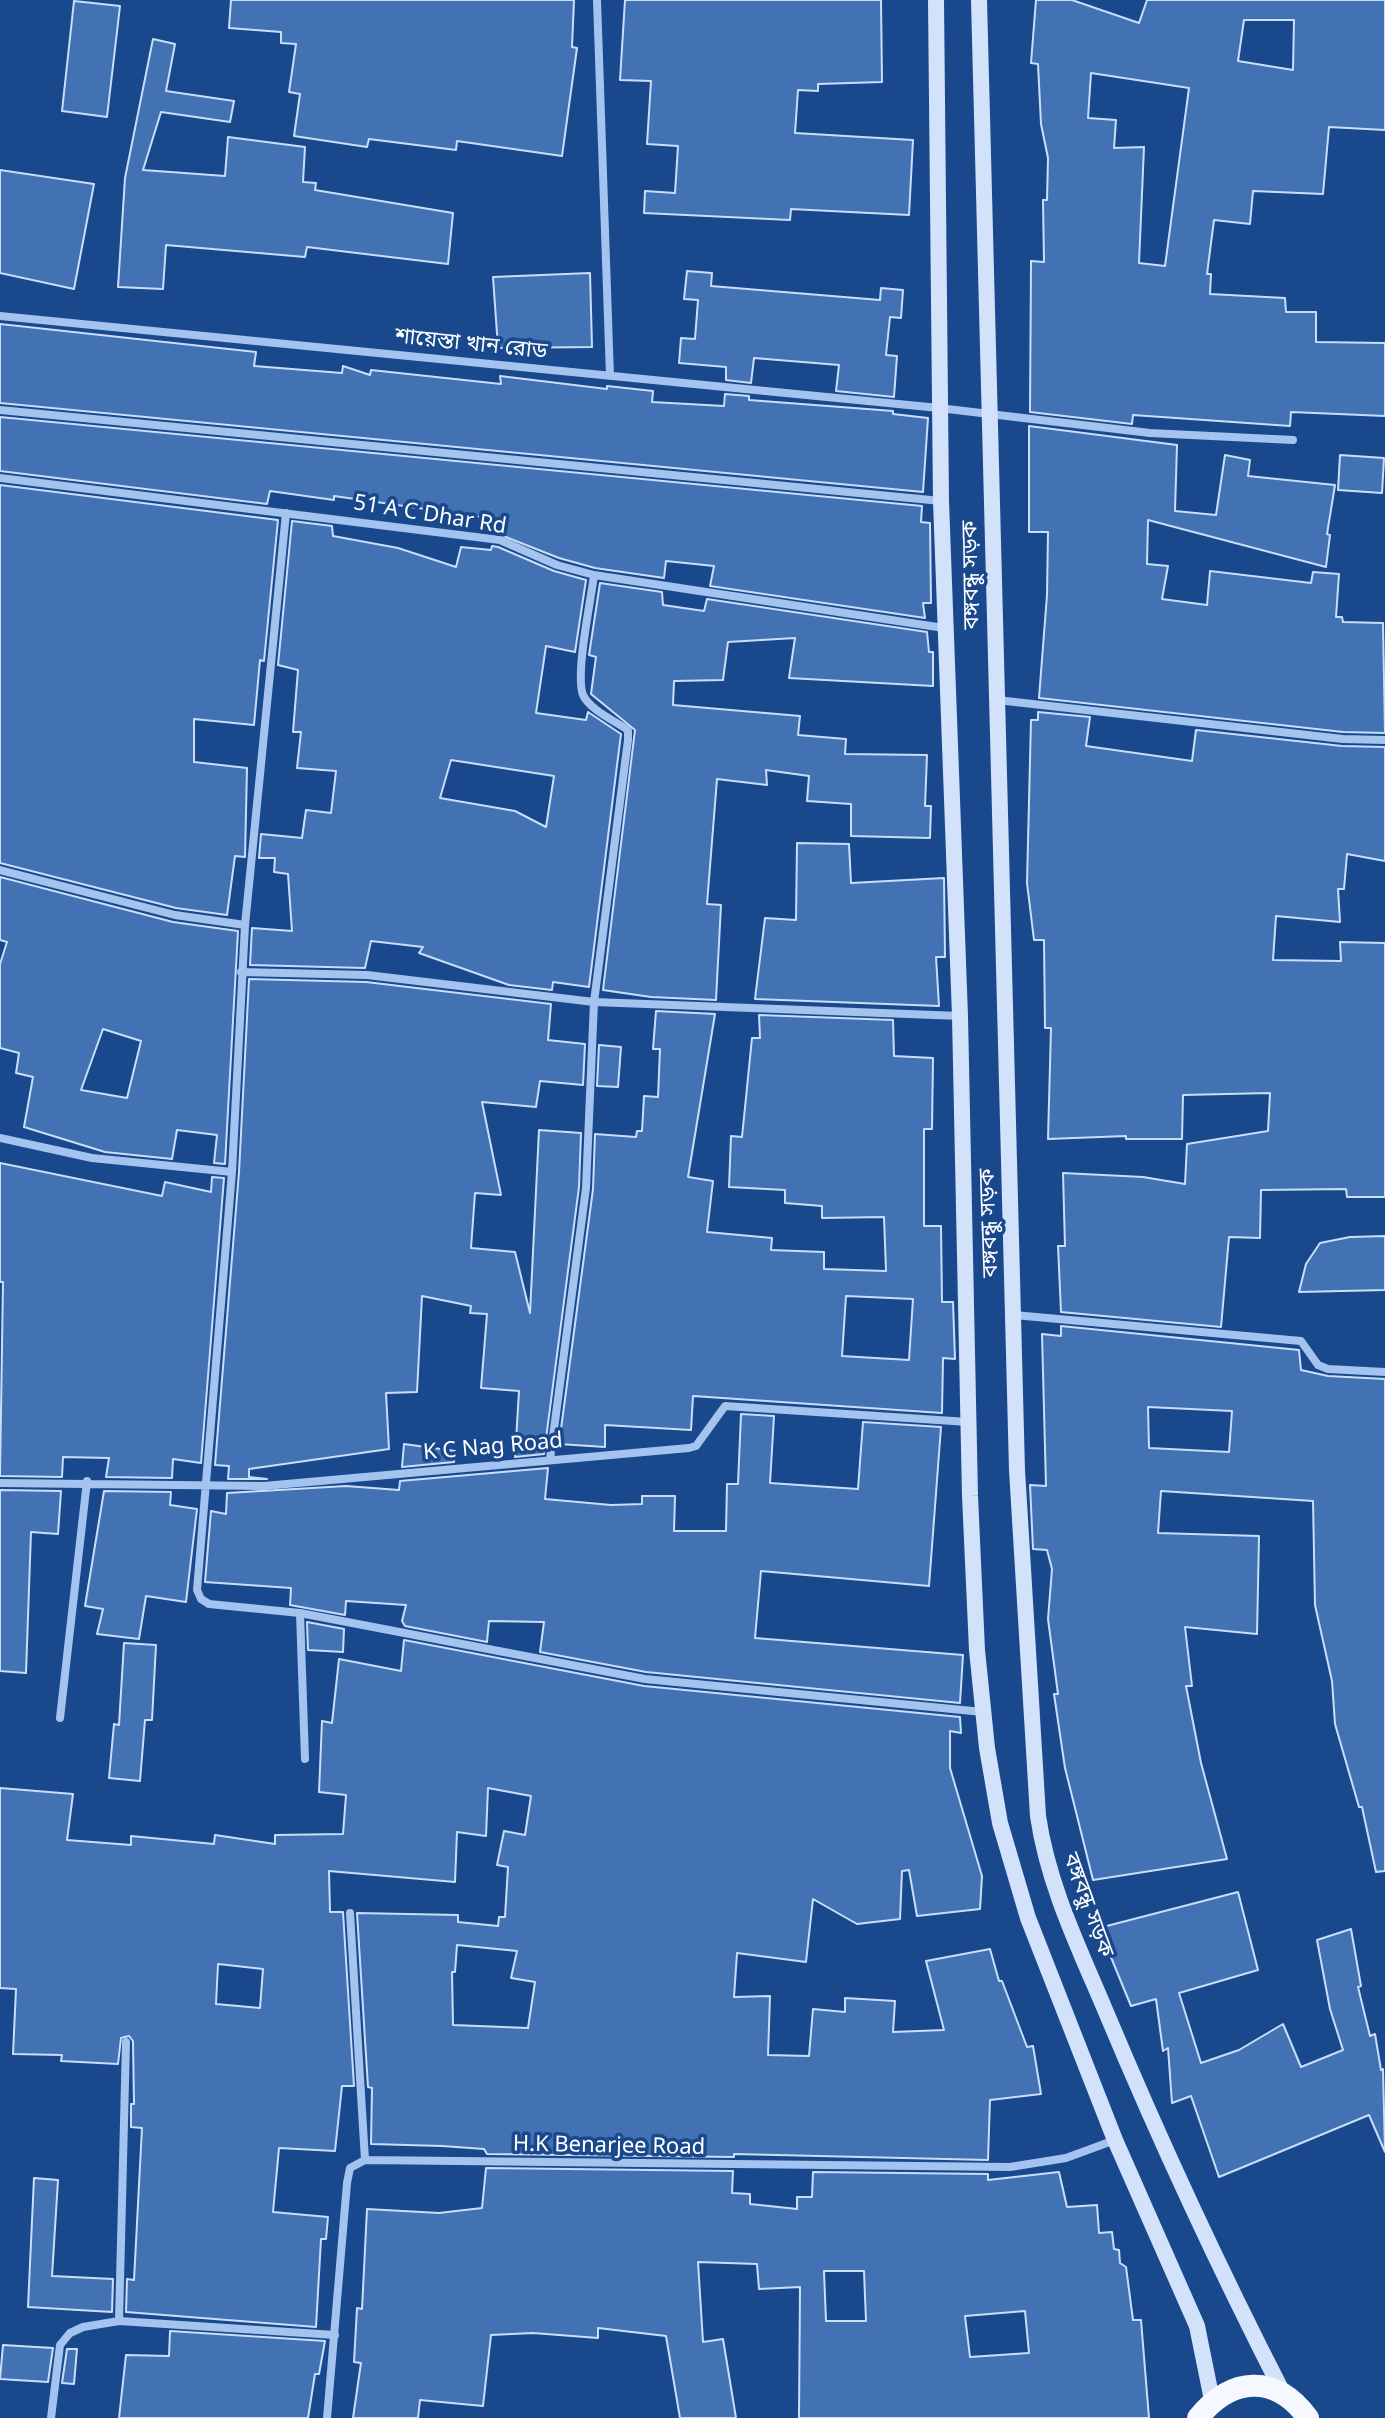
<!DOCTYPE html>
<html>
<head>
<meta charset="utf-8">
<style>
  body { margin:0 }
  canvas { display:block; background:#19488c }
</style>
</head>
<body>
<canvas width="1385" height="2418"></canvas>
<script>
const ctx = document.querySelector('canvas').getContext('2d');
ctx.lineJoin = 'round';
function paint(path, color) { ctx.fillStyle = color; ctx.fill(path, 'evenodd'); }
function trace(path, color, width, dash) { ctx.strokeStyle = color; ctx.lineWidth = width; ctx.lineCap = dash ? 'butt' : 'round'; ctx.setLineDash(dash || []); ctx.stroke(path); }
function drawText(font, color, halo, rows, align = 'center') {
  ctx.font = font + ' "Noto Sans","Noto Sans Bengali",sans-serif'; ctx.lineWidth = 7; ctx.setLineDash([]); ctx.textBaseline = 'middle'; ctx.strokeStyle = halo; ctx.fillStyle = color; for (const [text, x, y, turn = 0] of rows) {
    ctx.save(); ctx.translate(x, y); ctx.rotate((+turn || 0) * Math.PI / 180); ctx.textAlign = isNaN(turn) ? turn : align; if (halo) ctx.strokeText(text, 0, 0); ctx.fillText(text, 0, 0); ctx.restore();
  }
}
const building = new Path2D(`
  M231 0H574L572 47 577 48 562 156 457 141 456 150 369 139 367 147 294 136 300 94 289 92 296 44 281 43V32L229 28Z
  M625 0H881L882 82 818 84V91L798 90 795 133 913 140 909 215 791 209 790 220 644 213 645 191 675 193 678 146 647 144 651 81 620 80Z
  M1036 0H1072L1139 23 1147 0H1385V130L1329 127 1323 194 1253 191 1250 224 1214 220 1207 274H1211L1210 294 1285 298 1286 312H1316V342L1385 343V416L1291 412 1290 426 1133 415 1132 424 1030 412 1031 261 1044 262 1043 200H1047L1048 158 1041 124 1038 64 1031 63ZM1244 20H1294L1293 70 1238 61ZM1091 73 1189 88 1165 266 1139 263 1144 147 1114 148 1116 120 1088 118Z
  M74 1 120 6 107 117 62 111Z
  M153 39 175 44 166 91 234 101 230 122 161 112 143 170 225 176 228 137 305 147 303 182 316 183 315 190 453 213 448 264 307 247 305 257 166 245 163 289 118 287 125 178Z
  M0 170 94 184 74 289 0 273Z
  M687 271 712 273 711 286 880 300 881 288 903 290 901 318 890 317 886 355 897 356 894 397 836 391 839 365 754 358 751 383 726 380V367L679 363 681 338 695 339 698 300 684 299Z
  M590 273 592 347 498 348 493 277Z
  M0 324 256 352 254 366 342 373 343 366 370 375 371 370 501 384 500 376 607 389V386L653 391 652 402 724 406 725 394 749 396V400L893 411V414L928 418 923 492 0 403Z
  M0 417 922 506 921 522 930 523 931 603H923L925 618 710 586 714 566 666 561 664 578 595 568 559 558 493 532 495 519 334 496V500L270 491 267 504 0 471Z
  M1029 426 1177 445 1175 511 1216 515 1225 455 1250 460 1248 476 1335 485 1327 534 1330 535 1326 567 1148 520 1147 564 1168 566 1162 599 1207 605 1210 571 1311 583 1313 572 1339 574 1336 617H1342L1343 622 1383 623 1385 733 1343 732 1039 698 1047 595 1048 532H1029Z
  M1340 455 1384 458 1382 493 1338 490Z
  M0 485 278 520 264 661 260 660 254 725 194 719V762L247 768 245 857 235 856 227 915 176 908 0 863Z
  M292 521 332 526 333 536 398 548 456 567 461 547 491 550 492 546 498 547 554 571 586 580 575 652 546 646 536 713 586 720 588 712 621 734 589 987 553 982 552 990 509 985 419 953 423 947 371 941 365 968 250 965 252 928 292 931 288 874 274 872 275 858H259L261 834 302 838 306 810 331 813 336 771 297 768 301 732H293L298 670 278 665ZM451 760 554 776 546 827 515 811 440 798Z
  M600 583 662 592 663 605 704 611 707 599 927 632 929 652H933V686L789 678 795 638 728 642 723 680 674 681 673 705 800 716 798 735 846 739 845 754 927 755 925 806H931L930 838 851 836V804L807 801 809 776 766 770 767 785 717 779 707 904 721 905 716 1000 651 997 603 990 635 730 591 694 596 657 589 655Z
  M1038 712 1090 717 1086 746 1192 761 1196 730 1342 746 1385 747V861L1347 854 1344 889H1338L1340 922 1276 916 1273 960 1341 961 1340 942 1385 943V1197H1347L1346 1189 1261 1190 1260 1238 1229 1237 1221 1327 1061 1312 1058 1246H1065L1063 1173 1143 1177 1185 1184 1187 1144 1268 1131 1270 1093 1183 1095 1182 1139H1126V1136L1048 1139 1051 1028H1045L1044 940H1034L1027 883 1031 720H1038Z
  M797 843 849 844 851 883 944 878 945 957H936L939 1006 755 999 765 918 796 920Z
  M0 877 173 922 238 931 225 1164 214 1163 217 1135 177 1130 172 1159 105 1152 24 1127 33 1077 16 1073 19 1053 0 1048V964L7 942 0 940ZM103 1029 141 1041 127 1098 81 1090Z
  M249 979 366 982 551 1004 548 1040 585 1044 583 1085 540 1081 536 1107 482 1102 501 1195 475 1193 471 1248 515 1252 530 1313 539 1130 581 1133 579 1187 544 1454 515 1457 519 1391 481 1388 487 1314 470 1313 471 1306 422 1296 417 1392 386 1393 389 1449 249 1469V1477L267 1479H228L229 1466 215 1465 239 1172Z
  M656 1011 715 1014 688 1177 713 1181 707 1232 772 1238 771 1250 824 1252V1269L886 1271 884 1217 822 1218V1206L785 1203V1190L729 1187 731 1136 742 1137 752 1038H760L759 1015 893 1020 894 1056 933 1058 932 1129H924V1226H941L942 1302H953L955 1359 943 1358 942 1413 693 1396 691 1430 605 1425V1447L559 1444 593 1189 595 1134 636 1137 637 1131H642L644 1096 658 1097 660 1049H653ZM846 1296 913 1299 909 1360 842 1356Z
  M599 1045 621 1047 618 1087 597 1086Z
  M0 1163 162 1196 165 1182 211 1192 212 1177 224 1178 201 1463 173 1459 172 1478 106 1477 109 1458 63 1457 62 1477 0 1476 3 1282H0Z
  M1385 1236V1290L1299 1292 1306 1264 1320 1243 1350 1237Z
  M1061 1326 1299 1350 1301 1370 1328 1376 1385 1379V1871L1376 1872 1362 1807H1359L1335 1724 1332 1681 1315 1605 1313 1501 1161 1491 1158 1533 1259 1536 1257 1634 1185 1627 1192 1686H1186L1201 1763 1227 1859 1093 1880 1065 1768 1054 1694H1058L1048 1619 1052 1569 1047 1550 1033 1549 1030 1485 1046 1486 1042 1334 1061 1336ZM1148 1407 1232 1411 1229 1452 1149 1448Z
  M741 1414 774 1416 770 1483 858 1489 863 1422 941 1427 929 1586 761 1571 755 1638 963 1655 960 1703 646 1672 540 1652 544 1622 489 1621 487 1642 405 1626 402 1621 406 1605 346 1601 345 1615 290 1605 291 1588 205 1582 211 1511 226 1514 227 1493 346 1486 399 1490 400 1481 548 1468 545 1499 611 1505 642 1504V1496H675L674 1531H726L727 1484H738Z
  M404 1444 455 1451 454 1462 402 1467Z
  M0 1490 61 1491 58 1534 31 1532 26 1673 0 1671Z
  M104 1491 171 1492 170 1505 197 1509 186 1602 146 1596 139 1639 97 1634 103 1609 85 1606Z
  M307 1622 344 1629 343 1652 308 1650Z
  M404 1640 644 1686 960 1717 961 1733 950 1731V1768L982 1876 980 1909 917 1916 909 1870 902 1871 900 1919 857 1924 813 1899 806 1962 737 1953 734 1997 770 1996 768 2055 809 2056 813 2009 845 2012V1998L895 2001 893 2032 944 2030 926 1961 990 1949 999 1981H1002L1027 2047 1033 2046 1041 2094 990 2100 988 2160 734 2154V2157L487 2154 484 2149 442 2146 371 2144 372 2088 368 2087 357 1913 458 1915V1922L498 1926 499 1917H505L508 1867 497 1865 504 1831 525 1835 531 1796 488 1788 486 1836 457 1832 455 1882 329 1871 330 1912H343L354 2086H342L335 2151 279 2148 273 2212 328 2217 326 2239H321L316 2327 126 2312 127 2279 134 2280 142 2128 131 2127V2104H134L133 2041 129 2036 121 2038 118 2064 61 2061 62 2055 13 2054 16 1989 0 1988V1788L73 1794 67 1840 131 1845V1836L214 1844 215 1835 275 1844V1835L343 1834 346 1795 319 1792 322 1721 332 1723 339 1659 401 1671ZM457 1945 517 1951 511 1978 535 1982 528 2028 453 2025 452 1972H455ZM218 1964 263 1969 260 2008 216 2004Z
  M124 1643 156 1645 152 1720H145L140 1781 109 1778 114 1724 119 1725Z
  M1238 1892 1258 1970 1179 1993 1201 2063 1239 2050 1283 2024 1301 2067 1343 2050 1330 2009 1317 1940 1351 1929 1361 1986 1358 1987 1370 2036 1375 2034 1381 2070 1383 2069 1385 2152 1369 2115 1219 2177 1191 2096 1172 2103 1168 2048 1163 2051 1156 1999 1131 2006 1099 1928Z
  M486 2168 733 2171 732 2193 750 2194V2204L797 2209V2197H812L813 2172 988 2174V2180L1059 2172 1067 2207 1097 2205 1099 2233 1112 2232 1114 2249 1119 2250 1120 2263 1126 2267 1133 2320H1141L1149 2418H799L800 2287 759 2289 757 2264 698 2262 703 2342 723 2339 736 2418H680L666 2336 598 2328V2338L533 2333 491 2335 483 2406 420 2400 418 2418H353L361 2363 354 2362 357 2308 362 2309 367 2209 439 2213 482 2208ZM824 2271H864L866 2321H826ZM1025 2311 1029 2353 970 2357 965 2316Z
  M34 2178 58 2180 52 2276 113 2279 112 2312 28 2307Z
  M170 2331 325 2341 319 2374H315L308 2418H119L126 2355 169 2356Z
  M3 2345 53 2348 48 2382 0 2379Z
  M67 2349H77L74 2384 62 2383Z`);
const minor = new Path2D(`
  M597 0 610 376
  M0 316 939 408 1150 433 1293 440
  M0 410 941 501
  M0 478 500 540 557 565 594 575 944 628
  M286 513 245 925 232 1172 197 1590 201 1599 209 1604 300 1613 645 1679 983 1712
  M997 700 1343 739 1385 740
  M0 870 175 915 245 925
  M241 972 367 975 594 1002 960 1016
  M0 1138 92 1158 232 1172
  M1014 1315 1301 1341 1318 1365 1328 1369 1385 1372
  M550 1459 586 1188 594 1002 628 740V730C615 721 590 710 583 695 575 674 591 600 594 575
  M0 1483 264 1486 689 1448 696 1446 725 1406 968 1422
  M300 1613 305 1759
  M60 1718 87 1481
  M350 1913 365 2160
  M119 2321 126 2042
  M51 2418 60 2345 70 2333 83 2327 119 2321 335 2335
  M327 2418 347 2183 350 2168 365 2160 1010 2167 1066 2158 1115 2140`);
const secondary = new Path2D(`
  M936 0 941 501 960 1016 970 1496 977 1650 987 1748 1000 1823 1028 1918 1115 2140 1197 2326 1212 2400
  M979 0 1017 1470 1038 1816C1048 1885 1079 1948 1106 2012 1160 2141 1219 2268 1283 2393`);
const trunk = new Path2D(`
  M1198 2418C1231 2377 1275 2373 1308 2418`);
const streetNames = [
  ["শায়েস্তা খান রোড",471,344,6],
  ["51 A C Dhar Rd",430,515,9],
  ["বঙ্গবন্ধু সড়ক",971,575,-91],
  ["বঙ্গবন্ধু সড়ক",989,1223,-92],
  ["K C Nag Road",493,1447,-5],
  ["বঙ্গবন্ধু সড়ক",1088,1905,70],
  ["H.K Benarjee Road",609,2146,1]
];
paint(building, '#4271b4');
trace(building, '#cadefa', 2);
trace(minor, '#a4c3ee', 8);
trace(secondary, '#d1e2fa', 16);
trace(trunk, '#f5f8ff', 22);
drawText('22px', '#fff', '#19488c', streetNames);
</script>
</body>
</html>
